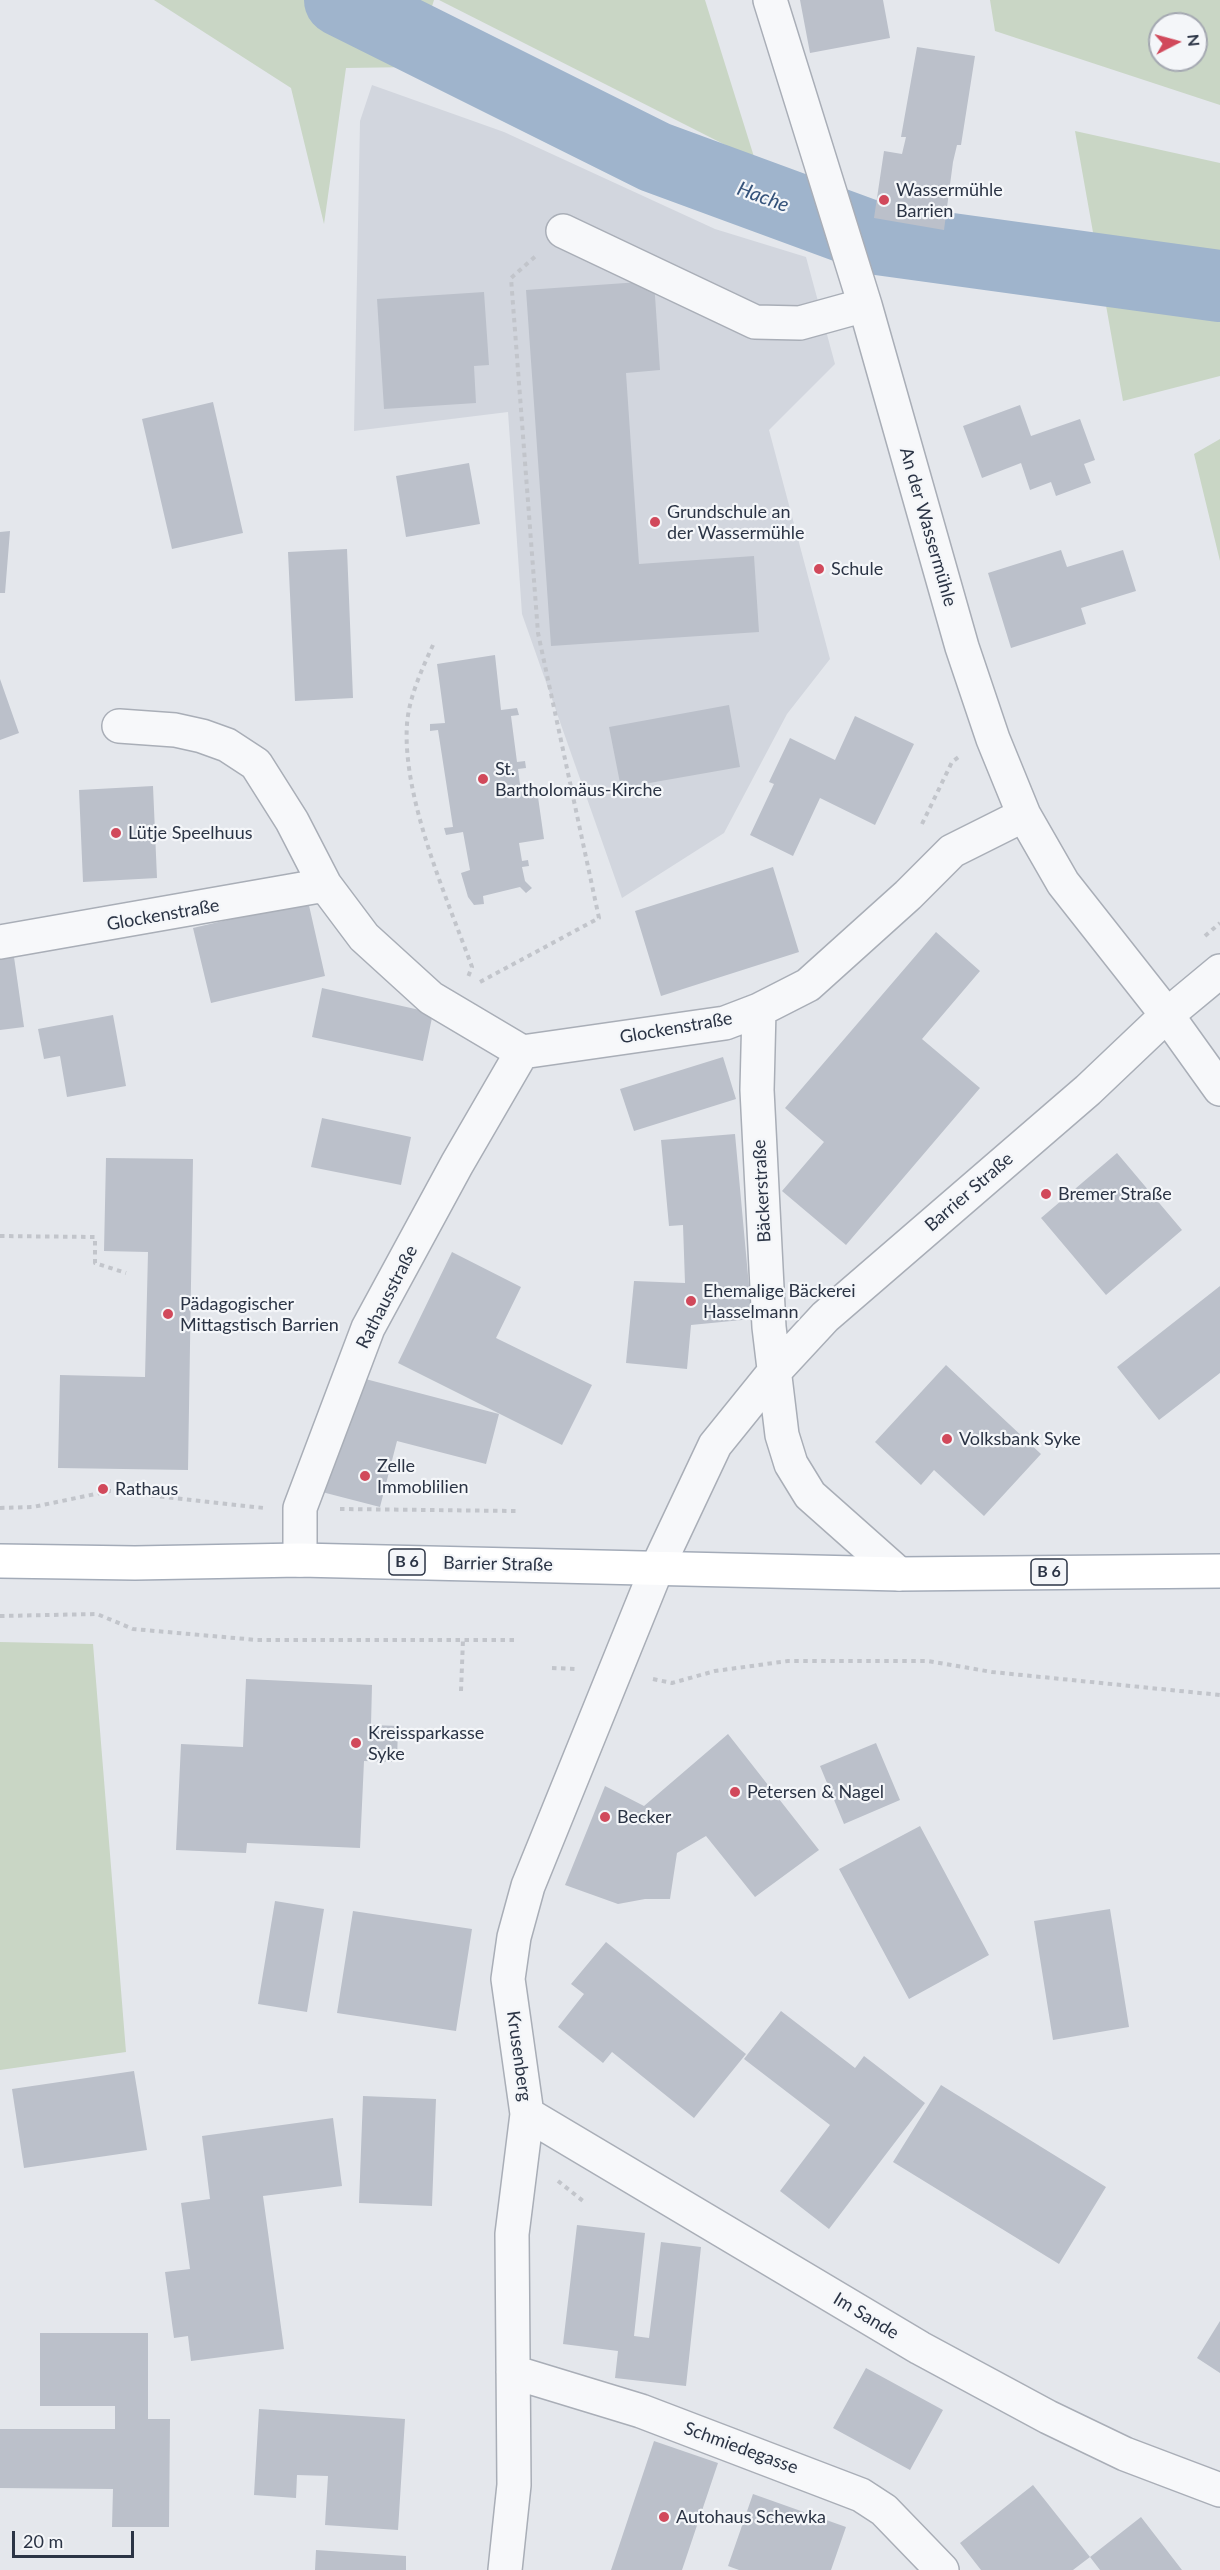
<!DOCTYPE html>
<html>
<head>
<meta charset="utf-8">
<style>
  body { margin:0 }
  #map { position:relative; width:1220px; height:2570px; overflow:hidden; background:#e4e7ec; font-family:Lato,sans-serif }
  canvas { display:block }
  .north { position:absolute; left:1148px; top:12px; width:60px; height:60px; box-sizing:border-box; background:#f4f6f9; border:2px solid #a4a8b1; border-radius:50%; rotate:84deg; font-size:16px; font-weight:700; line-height:24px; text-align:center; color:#2b3445 }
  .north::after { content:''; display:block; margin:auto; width:21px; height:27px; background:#d1495b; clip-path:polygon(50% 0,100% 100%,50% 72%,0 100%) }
  .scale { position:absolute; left:12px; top:2531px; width:122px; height:27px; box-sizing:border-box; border:3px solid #2b3445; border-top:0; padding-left:8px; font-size:18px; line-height:21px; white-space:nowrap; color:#2b3445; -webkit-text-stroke:4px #f4f6f9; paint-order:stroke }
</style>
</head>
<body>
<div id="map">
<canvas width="1220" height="2570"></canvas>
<div class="north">N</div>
<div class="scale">20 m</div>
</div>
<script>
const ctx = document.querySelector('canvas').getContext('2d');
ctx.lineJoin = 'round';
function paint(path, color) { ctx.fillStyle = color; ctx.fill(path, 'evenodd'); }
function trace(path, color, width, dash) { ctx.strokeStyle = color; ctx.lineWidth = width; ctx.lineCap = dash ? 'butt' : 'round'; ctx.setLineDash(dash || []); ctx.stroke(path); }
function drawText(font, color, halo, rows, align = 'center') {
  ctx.font = font + ' Lato,sans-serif'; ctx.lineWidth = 4.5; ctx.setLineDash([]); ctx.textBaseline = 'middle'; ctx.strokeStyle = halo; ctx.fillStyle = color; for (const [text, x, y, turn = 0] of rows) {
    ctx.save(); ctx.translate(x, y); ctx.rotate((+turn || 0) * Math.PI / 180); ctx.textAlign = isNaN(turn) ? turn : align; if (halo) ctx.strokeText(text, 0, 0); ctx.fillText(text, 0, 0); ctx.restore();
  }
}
const built = new Path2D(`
  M372 85 504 132 715 229 806 257 835 364 769 430 830 659 787 714 724 833 622 898 522 614 508 412 354 431 360 121Z`);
const green = new Path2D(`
  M154 0H434L413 67 346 68 324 224 291 88Z
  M439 0H705L755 160Z
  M990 0H1220V105L995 31ZM1160 24H1196V60H1160Z
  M1075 131 1220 163V376L1123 401Z
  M1220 439V561L1194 454Z
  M0 1642 93 1644 126 2052 0 2070Z`);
const river = new Path2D(`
  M340 0 655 157 878 239 1220 286`);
const building = new Path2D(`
  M800 0H883L890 38 810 53Z
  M917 47 975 56 961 145H957L953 162 944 230 874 218 884 151 902 154 906 137H901Z
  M654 281 660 370 626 373 639 564 754 556 759 632 551 646 526 290Z
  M484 292 489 365 474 366 476 403 384 409 377 299Z
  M213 402 243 533 172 549 142 419Z
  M1020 405 1031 436 1080 419 1095 460 1084 464 1091 483 1056 496 1051 482 1030 490 1021 463 982 478 963 426Z
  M469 463 480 524 406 537 396 476Z
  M10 531 5 593H0V532Z
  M347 549 353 698 295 701 288 552Z
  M1061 550 1067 567 1123 550 1136 591 1081 608 1086 624 1011 648 988 573Z
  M495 655 501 710 517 708 519 715 511 716 517 762 525 761 526 768 518 769 521 792 537 790 544 839 519 843 522 861 528 860 529 866 522 867 525 881 532 888 526 893 520 887 483 896 484 904 474 905 468 897 461 873 470 870 463 832 446 835 444 828 453 827 438 730 430 731V724L445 723 437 664Z
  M0 679 19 733 0 740Z
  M729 705 740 767 621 788 609 727Z
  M855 716 914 744 875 825 820 798 793 856 750 835 774 784 769 782 790 738 835 760Z
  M153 786 157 878 83 882 79 790Z
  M773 867 799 952 661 996 635 911Z
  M308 901 325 976 211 1003 193 928Z
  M936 932 980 971 922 1039 980 1088 846 1245 782 1191 824 1142 785 1108Z
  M14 957 24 1027 0 1030V959Z
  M322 988 433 1013 423 1061 312 1037Z
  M113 1015 126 1086 67 1097 60 1056 44 1059 38 1029Z
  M723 1057 736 1099 634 1131 620 1089Z
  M322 1118 411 1137 401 1185 311 1167Z
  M735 1134 752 1319 691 1325 687 1369 626 1363 634 1281 685 1283 683 1225 669 1226 661 1140Z
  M1117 1153 1182 1230 1106 1295 1041 1218Z
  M106 1158 193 1159 188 1470 58 1468 60 1375 145 1377 148 1252 104 1251Z
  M452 1252 521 1287 496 1338 592 1385 562 1445 398 1363Z
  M1220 1286V1373L1159 1420 1117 1367Z
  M946 1365 1041 1454 984 1516 934 1470 921 1485 875 1442Z
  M354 1376 499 1414 486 1464 397 1441 380 1507 322 1492Z
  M246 1679 372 1685 371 1725 398 1726 397 1762 364 1761 360 1848 247 1843 246 1853 176 1850 181 1744 243 1747Z
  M728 1734 819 1850 755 1897 706 1836 677 1853 670 1899H645L618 1904 565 1885 605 1786 644 1806Z
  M876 1743 900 1800 844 1824 820 1766Z
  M920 1826 989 1955 909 1999 839 1869Z
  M275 1901 324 1909 307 2012 258 2004Z
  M1110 1909 1129 2027 1053 2040 1034 1921Z
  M353 1911 472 1929 456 2031 337 2013Z
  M606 1942 746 2054 694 2118 612 2052 603 2063 558 2027 584 1994 571 1984Z
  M781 2011 855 2068 864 2056 925 2103 829 2229 780 2191 830 2125 744 2059Z
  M134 2071 147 2150 24 2168 12 2089Z
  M941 2085 1106 2187 1059 2264 893 2162Z
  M363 2096 436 2099 432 2206 359 2203Z
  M333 2118 342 2186 263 2196 284 2349 191 2361 188 2336 174 2338 165 2272 190 2269 181 2203 210 2199 202 2136Z
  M577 2225 645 2233 634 2336 649 2338 661 2242 701 2247 686 2386 615 2378 618 2351 563 2344Z
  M1220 2321V2373L1197 2358Z
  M40 2333H148V2419H170L169 2527H112L113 2489 0 2488V2429H115V2406H40Z
  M866 2368 943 2410 910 2470 833 2428Z
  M259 2409 405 2419 398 2530 325 2525 328 2476 297 2475 296 2498 254 2495Z
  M654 2441 718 2463 682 2570H611Z
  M1033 2485 1090 2557 1073 2570H981L960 2543Z
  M753 2494 846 2527 831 2570H739L728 2566Z
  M1141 2517 1182 2570H1100L1090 2557Z
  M316 2550 406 2556V2570H315Z`);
const path = new Path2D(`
  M433 645C422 669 409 697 407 724 402 798 447 898 472 967L468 977
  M922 824 952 762 960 756
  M1205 936 1220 923
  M480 982 599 918 538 633 511 278 537 255
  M0 1236 95 1237V1263L126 1273
  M0 1508 33 1507 110 1491 264 1508
  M340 1509 516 1511
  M0 1616 97 1614 133 1629 257 1640H516
  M552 1668 577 1669
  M653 1679 672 1683 715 1671 788 1661H928L992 1672 1220 1695
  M461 1691 463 1640
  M558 2181 583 2201`);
const minor = new Path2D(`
  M770 0 865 305 962 647 993 739 1024 815 1063 883 1167 1015 1220 1089
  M563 231 755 322 800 323 865 305
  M119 726 175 730 202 736 227 745 256 764 292 821 325 885 364 937 431 998 522 1052 725 1023 759 1010 808 985 908 895 952 851 1024 815
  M0 942 325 885
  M759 1010 757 1090 769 1327 782 1435 791 1464 810 1495 899 1574
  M300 1560V1508L368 1328 457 1164 522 1052
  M527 2114 920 2348 1048 2417 1125 2454 1220 2490
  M513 2372 641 2411 861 2495 884 2510 942 2570
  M505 2570 514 2485 512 2234 527 2114 508 1979 514 1937 528 1886 657 1568 715 1445 774 1372 825 1317 1088 1090 1167 1015 1220 971`);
const major = new Path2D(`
  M0 1561 135 1563 300 1560 899 1574 1220 1571`);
const markers = [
  [884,200,6,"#d1495b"],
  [655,522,6,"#d1495b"],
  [819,569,6,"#d1495b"],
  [483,779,6,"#d1495b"],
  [116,833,6,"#d1495b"],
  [1046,1194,6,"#d1495b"],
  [691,1301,6,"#d1495b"],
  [168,1314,6,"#d1495b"],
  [947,1439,6,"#d1495b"],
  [365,1476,6,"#d1495b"],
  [103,1489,6,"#d1495b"],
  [356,1743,6,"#d1495b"],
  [735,1792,6,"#d1495b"],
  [605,1817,6,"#d1495b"],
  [664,2517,6,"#d1495b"]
];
const shields = [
  [407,1562,36],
  [1049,1572,36]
];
const shieldNames = [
  ["B 6",407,1562],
  ["B 6",1049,1572]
];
const poiNames = [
  ["Wassermühle",896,190],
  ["Barrien",896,211],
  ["Grundschule an",667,512],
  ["der Wassermühle",667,533],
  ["Schule",831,569],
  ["St.",495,769],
  ["Bartholomäus-Kirche",495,790],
  ["Lütje Speelhuus",128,833],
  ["Bremer Straße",1058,1194],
  ["Ehemalige Bäckerei",703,1291],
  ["Hasselmann",703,1312],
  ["Pädagogischer",180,1304],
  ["Mittagstisch Barrien",180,1325],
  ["Volksbank Syke",959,1439],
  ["Zelle",377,1466],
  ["Immoblilien",377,1487],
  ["Rathaus",115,1489],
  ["Kreissparkasse",368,1733],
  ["Syke",368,1754],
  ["Petersen & Nagel",747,1792],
  ["Becker",617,1817],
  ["Autohaus Schewka",676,2517]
];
const streetNames = [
  ["An der Wassermühle",928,527,74],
  ["Glockenstraße",163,915,-10],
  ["Glockenstraße",676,1028,-10],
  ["Bäckerstraße",762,1191,-93],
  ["Barrier Straße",969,1192,-41],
  ["Rathausstraße",387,1297,-63],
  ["Barrier Straße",498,1564,1],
  ["Krusenberg",519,2056,82],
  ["Im Sande",866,2316,31],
  ["Schmiedegasse",741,2448,20]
];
const waterNames = [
  ["Hache",763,197,20]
];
paint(built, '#d2d6de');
paint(green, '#c9d6c5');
trace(river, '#9fb4cc', 72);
paint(building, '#bbc0ca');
trace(minor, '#a9aeb7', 36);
trace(major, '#a3abb8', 36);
trace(path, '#c2c5cb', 4, [4.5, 4.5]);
trace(minor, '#f7f8fa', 33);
trace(major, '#fff', 33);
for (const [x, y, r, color] of markers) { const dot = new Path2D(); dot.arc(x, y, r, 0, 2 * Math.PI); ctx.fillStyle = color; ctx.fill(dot); trace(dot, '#f4f6f9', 2); }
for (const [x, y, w] of shields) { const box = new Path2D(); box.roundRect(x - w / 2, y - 13, w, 26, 4.5); ctx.fillStyle = '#f4f6f9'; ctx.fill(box); trace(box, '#2b3445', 1.5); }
drawText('bold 16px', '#2b3445', null, shieldNames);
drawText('18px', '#2b3445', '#f4f6f9', poiNames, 'left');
drawText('18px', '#2b3445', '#f4f6f9', streetNames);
drawText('italic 20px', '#34527a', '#f4f6f9', waterNames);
</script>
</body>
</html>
